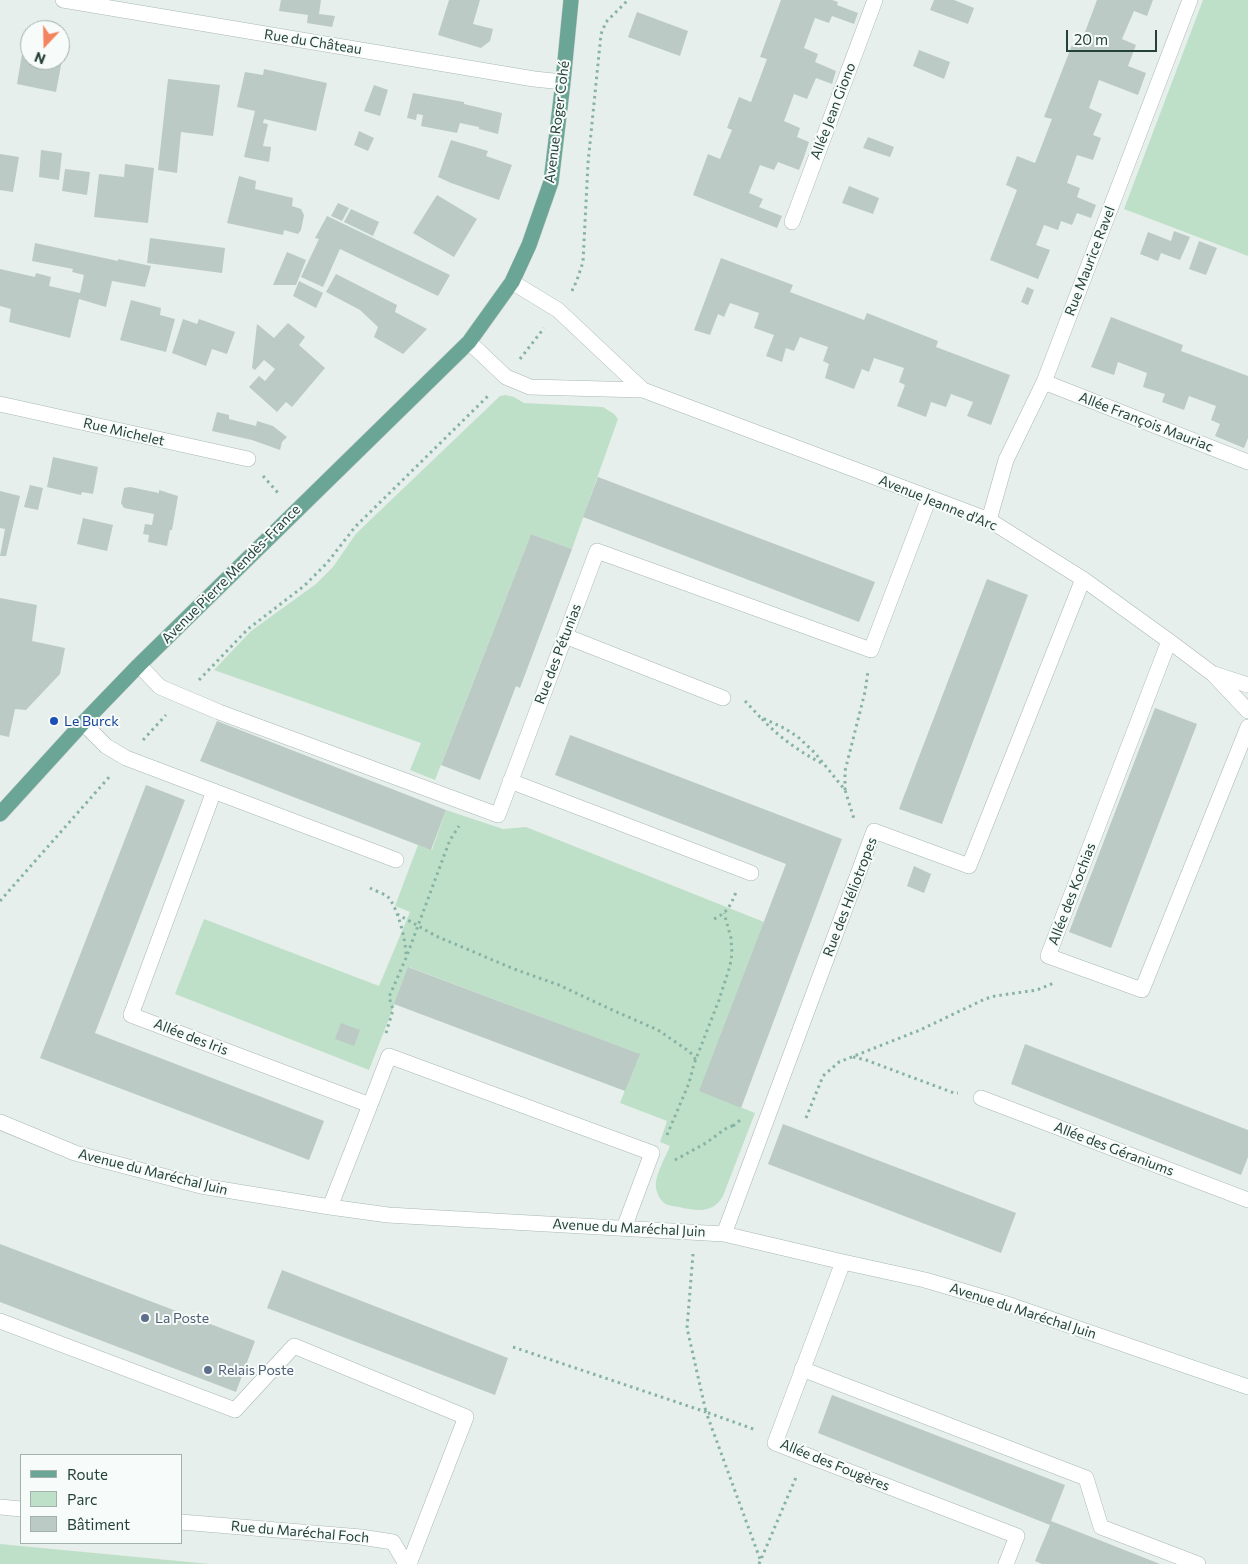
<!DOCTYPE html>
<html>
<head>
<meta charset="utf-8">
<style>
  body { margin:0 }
  #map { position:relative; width:1248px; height:1564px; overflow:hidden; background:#e6efeb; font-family:Commissioner,sans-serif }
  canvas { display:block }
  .legend { position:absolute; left:20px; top:1454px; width:162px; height:90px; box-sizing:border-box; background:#f7fbf9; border:1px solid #a3b1ad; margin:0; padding:6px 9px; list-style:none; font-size:15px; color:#24423a }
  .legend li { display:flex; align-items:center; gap:10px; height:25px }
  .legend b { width:25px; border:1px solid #a3b1ad }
  .north { position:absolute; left:20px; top:20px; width:50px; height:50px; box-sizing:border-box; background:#f7fbf9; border:1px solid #a3b1ad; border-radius:50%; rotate:201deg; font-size:14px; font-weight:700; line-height:20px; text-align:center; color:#24423a }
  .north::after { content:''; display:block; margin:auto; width:18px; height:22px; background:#f4845f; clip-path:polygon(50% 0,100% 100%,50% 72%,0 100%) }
  .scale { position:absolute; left:1066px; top:30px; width:91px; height:22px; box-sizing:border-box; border:2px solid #24423a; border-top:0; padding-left:6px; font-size:15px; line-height:18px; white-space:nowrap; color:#24423a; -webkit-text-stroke:4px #f7fbf9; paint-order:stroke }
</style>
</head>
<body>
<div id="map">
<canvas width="1248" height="1564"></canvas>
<ul class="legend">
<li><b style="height:6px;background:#6aa596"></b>Route</li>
<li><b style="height:14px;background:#bfe0c8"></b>Parc</li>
<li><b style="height:14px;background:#bbcac4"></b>Bâtiment</li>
</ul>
<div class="north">N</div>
<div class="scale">20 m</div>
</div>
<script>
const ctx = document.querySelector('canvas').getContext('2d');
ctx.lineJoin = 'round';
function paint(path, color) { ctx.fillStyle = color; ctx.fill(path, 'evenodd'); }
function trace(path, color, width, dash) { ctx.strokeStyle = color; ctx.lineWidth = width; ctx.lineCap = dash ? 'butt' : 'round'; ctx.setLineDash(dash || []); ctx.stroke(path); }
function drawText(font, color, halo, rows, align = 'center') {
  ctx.font = font + ' Commissioner,sans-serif'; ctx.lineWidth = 4; ctx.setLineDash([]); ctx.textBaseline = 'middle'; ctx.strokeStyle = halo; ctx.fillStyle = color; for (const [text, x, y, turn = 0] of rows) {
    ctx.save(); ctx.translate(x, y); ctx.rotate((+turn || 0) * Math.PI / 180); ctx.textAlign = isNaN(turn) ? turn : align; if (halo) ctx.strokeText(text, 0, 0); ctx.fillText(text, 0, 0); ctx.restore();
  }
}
const green = new Path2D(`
  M1203 0H1248V256L1124 209Z
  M505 395 514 397 524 403 603 407 614 414 618 419 572 549 531 534 435 780 410 770 421 743 214 670 251 631 316 584 333 567 355 535 365 525 500 396Z
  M446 810 503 829 526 827 764 922 700 1091 755 1113 723 1196C713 1214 696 1211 679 1207 674 1206 668 1206 664 1203 659 1199 656 1191 656 1186 655 1175 666 1156 670 1146L660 1142 667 1121 620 1103 639 1054 409 967 369 1070 175 994 204 919 379 986 410 912 395 906 418 845 432 850Z
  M0 1544 210 1564H0Z`);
const building = new Path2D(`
  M281 0H321L319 14 335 16 332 27 307 23 308 15 279 11Z
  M449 0H480L473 24 493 29 490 41 481 48 438 35Z
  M781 0H832L838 2 837 5 858 13 854 24 832 16 829 23 815 18 804 48 818 54 815 62 836 71 832 84 816 78 807 99 794 94 784 121 800 128 797 137 809 142 804 157 799 170 778 162 774 170 760 165 749 193 763 199 759 207 782 216 777 228 693 195 708 154 720 159 732 130 727 128 739 97 751 102 767 59 760 57Z
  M934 0H954L974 8 968 24 930 10Z
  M1097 0H1153L1147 16 1134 11 1122 39 1136 45 1128 66 1146 73 1138 95 1099 80 1089 108 1102 114 1093 135 1101 138 1093 160 1077 155 1067 183 1080 188 1077 197 1096 205 1091 218 1077 213 1072 225 1061 221 1058 230 1044 225 1036 245 1050 250 1038 279 990 260 1017 190 1006 185 1017 156 1035 163 1052 119 1044 117 1072 45 1079 48Z
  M637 12 688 31 680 56 628 37Z
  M919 50 950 62 944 79 913 66Z
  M22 54 30 55V60H62L56 92 17 84Z
  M264 69 327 83 316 131 264 119 263 123 268 124 263 146 271 147 269 162 244 157 255 111 237 107 245 72 263 75Z
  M168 79 220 85 213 136 181 132 177 173 158 170Z
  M374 85 388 90 380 116 364 111Z
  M413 93 464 102V104L502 113 498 134 479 129V127L460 123 457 133 421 126 423 115 417 114 416 120 407 118Z
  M359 131 374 138 368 151 354 145Z
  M868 137 894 147 890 157 863 148Z
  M451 140 488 151 486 156 512 165 499 200 451 183 438 177Z
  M41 150 62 153 59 180 39 177Z
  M0 154 19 157 13 192 0 190Z
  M125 164 154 168 148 223 94 217 99 174 124 177Z
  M65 169 90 172 87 195 62 191Z
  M239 176 256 181 255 189 293 198 292 206 301 209 304 215 301 230 298 234 284 230 283 235 227 223Z
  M849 186 879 198 873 214 842 203Z
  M437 195 477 219 454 257 413 233Z
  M338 203 349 208 342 221 331 216Z
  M351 209 379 222 373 236 344 222Z
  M327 216 450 275 438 296 340 249 323 287 301 277 319 239 315 238Z
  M1174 231 1190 237 1180 260 1161 253 1158 261 1140 254 1148 232 1171 241Z
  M150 238 225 248 222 273 147 263Z
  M1199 241 1217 248 1206 275 1189 269Z
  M35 243 118 261V259L151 266 145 287 112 281 106 307 79 299 70 338 9 322 11 309 0 306V269L35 277 36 273 51 277 49 286 80 293 84 275 72 272 73 269 32 261Z
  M287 252 306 260 296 285H273Z
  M721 258 793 285 790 292 864 320 867 313 938 341 936 347 1010 375 991 425 967 416 973 402 951 394 946 407 931 402 926 417 897 406 905 385 899 382 904 368 874 358 869 372 862 369 854 389 825 378 829 364 823 361 828 347 800 337 794 351 786 348 782 362 766 356 774 335 754 328 759 313 730 303 724 317 718 314 710 335 694 330Z
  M336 274 397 305 395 312 427 329 403 354 374 337 378 327 360 310 326 292Z
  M299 281 323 293 316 308 293 296Z
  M1027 287 1034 290 1028 305 1021 302Z
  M131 300 161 308 160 315 175 319 166 352 120 340Z
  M1111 317 1183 345 1181 351 1248 376V438L1244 448 1215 436 1220 424 1211 420 1216 406 1189 396 1184 410 1162 402 1165 394 1143 387 1147 373 1118 362 1114 375 1091 367Z
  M183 319 197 324 199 319 235 332 227 354 212 349 206 366 172 353Z
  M288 323 305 337 299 345 325 368 292 407 286 402 277 412 249 387 259 376 265 381 275 369 264 360 255 370 252 368 257 324 274 338Z
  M217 412 229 415V419L256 426 257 421 273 426 287 437 282 442 280 450 252 440 212 431Z
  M53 457 98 467 93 494 82 492 81 495 47 487Z
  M598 477 875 582 859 622 583 517Z
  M30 485 43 488 38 510 24 507Z
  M130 487 159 493V490L178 496 172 530H170L167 546 148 542 149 535 143 534 145 524 152 525 154 514 124 508 121 503 124 488Z
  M0 491 20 496 6 556H0L5 529 0 528Z
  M83 518 113 525 107 551 77 544Z
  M531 534 572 549 520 688 516 686 480 780 441 765Z
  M987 579 1028 595 942 824 899 809Z
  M0 598 37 605 32 641 65 648 60 674 26 710 15 709 9 737 0 735Z
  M1155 708 1197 724 1111 948 1069 932Z
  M217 721 446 810 431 850 200 761Z
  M570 735 842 839 741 1108 699 1091 786 864 555 775Z
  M146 785 185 800 95 1033 324 1121 309 1160 40 1058Z
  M914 866 931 874 924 893 907 886Z
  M408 967 640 1054 625 1091 394 1004Z
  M341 1023 360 1030 354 1046 335 1039Z
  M1025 1044 1248 1130V1157L1241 1175 1011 1084Z
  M783 1124 1016 1213 1001 1253 768 1164Z
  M0 1244 255 1341 236 1392 0 1302Z
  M282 1270 508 1358 495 1395 267 1308Z
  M832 1395 1065 1485 1051 1521 1160 1564H1042L1035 1561 1050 1525 818 1433Z`);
const path = new Path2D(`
  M572 291 577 280 583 262 588 163 601 34 606 22 628 0
  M520 359 544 328
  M263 476 279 494
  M199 680 248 629 304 586 327 563 355 527 490 394
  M745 701 760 717 784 728 798 737 815 753 845 790 854 819
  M762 719C780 738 800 752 823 764
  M143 740 166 715
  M845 790V771L865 692 868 671
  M370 888C375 891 383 893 388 897 398 908 406 941 406 955
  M0 901 110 776
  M397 914 436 936 514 969 559 985 610 1009 658 1030 690 1052 696 1060
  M714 919C727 913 731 905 736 892
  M386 1033 393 1010 389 997 406 958 445 853 450 840 459 826
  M853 1057 866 1060 954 1093H958
  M806 1118 823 1076 839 1062 920 1030 985 999 995 996 1037 990 1054 983
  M733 1126 740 1120
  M667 1135 689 1083 694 1064 719 1000 730 966 732 953 731 938 724 913
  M675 1160 706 1143 725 1129 734 1125
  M693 1254 687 1328 706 1412 756 1430
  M513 1347 706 1412 760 1559
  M759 1564 797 1475`);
const minor = new Path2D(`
  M63 0 534 79 563 82
  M792 222 875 0
  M512 282 558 310 643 390
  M469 342 506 377 530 387 643 390 989 520 1083 579 1169 641 1213 674 1248 711
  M1044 382 1248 462
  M0 404 248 459
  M989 520 1006 460 1044 382 1190 0
  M565 636 723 698
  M1169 641 1048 956 1142 990 1248 727
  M139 665 160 687 219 712 498 815 597 551 871 650 929 498
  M1214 674 1248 685
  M83 723 106 746 126 758 396 860
  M510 781 751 873
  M214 791 131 1015 370 1105 330 1207
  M981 1098 1248 1200
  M370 1105 389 1056 652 1153 624 1228
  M0 1122 75 1153 201 1186 330 1207 388 1215 724 1234 843 1262 925 1280 1007 1304 1248 1387
  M724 1234 874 831 969 866 1083 579
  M843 1262 775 1443 1017 1536 1006 1564
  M0 1321 235 1410 294 1346 466 1417 409 1564
  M802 1369 1086 1478 1101 1527 1198 1564
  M0 1507 21 1509
  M181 1522 361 1537 393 1542 406 1564`);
const major = new Path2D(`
  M0 814 83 723 139 665 469 342 512 282 529 245 551 182 563 82 571 0`);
const markers = [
  [54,721,5,"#1a4fb4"],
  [145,1318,5,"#5c6f8a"],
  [208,1370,5,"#5c6f8a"]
];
const streetNames = [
  ["Rue du Château",313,42,9],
  ["Allée Jean Giono",833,111,-69],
  ["Avenue Roger Cohé",557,122,-83],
  ["Rue Maurice Ravel",1090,261,-69],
  ["Allée François Mauriac",1146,422,21],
  ["Rue Michelet",124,432,13],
  ["Avenue Jeanne d'Arc",938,503,22],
  ["Avenue Pierre Mendès-France",231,574,-45],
  ["Rue des Pétunias",558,654,-69],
  ["Allée des Kochias",1072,894,-69],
  ["Rue des Héliotropes",850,897,-69],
  ["Allée des Iris",191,1037,21],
  ["Allée des Géraniums",1114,1149,21],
  ["Avenue du Maréchal Juin",153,1172,14],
  ["Avenue du Maréchal Juin",629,1228,3],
  ["Avenue du Maréchal Juin",1023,1311,18],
  ["Allée des Fougères",835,1465,22],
  ["Rue du Maréchal Foch",300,1532,5]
];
const transitNames = [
  ["Le Burck",64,721]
];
const serviceNames = [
  ["La Poste",155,1318],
  ["Relais Poste",218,1370]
];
paint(green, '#bfe0c8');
paint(building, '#bbcac4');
trace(minor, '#a8b8b2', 16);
trace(major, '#c2cac8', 16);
trace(path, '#86b3a5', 3, [2.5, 4]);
trace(minor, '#fff', 15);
trace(major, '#6aa596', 15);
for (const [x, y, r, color] of markers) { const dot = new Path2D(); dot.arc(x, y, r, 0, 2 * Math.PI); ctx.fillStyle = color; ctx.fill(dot); trace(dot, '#f7fbf9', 2); }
drawText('14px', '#24423a', '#f7fbf9', streetNames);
drawText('14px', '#164399', '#f7fbf9', transitNames, 'left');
drawText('14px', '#4e5e75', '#f7fbf9', serviceNames, 'left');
</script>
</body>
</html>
